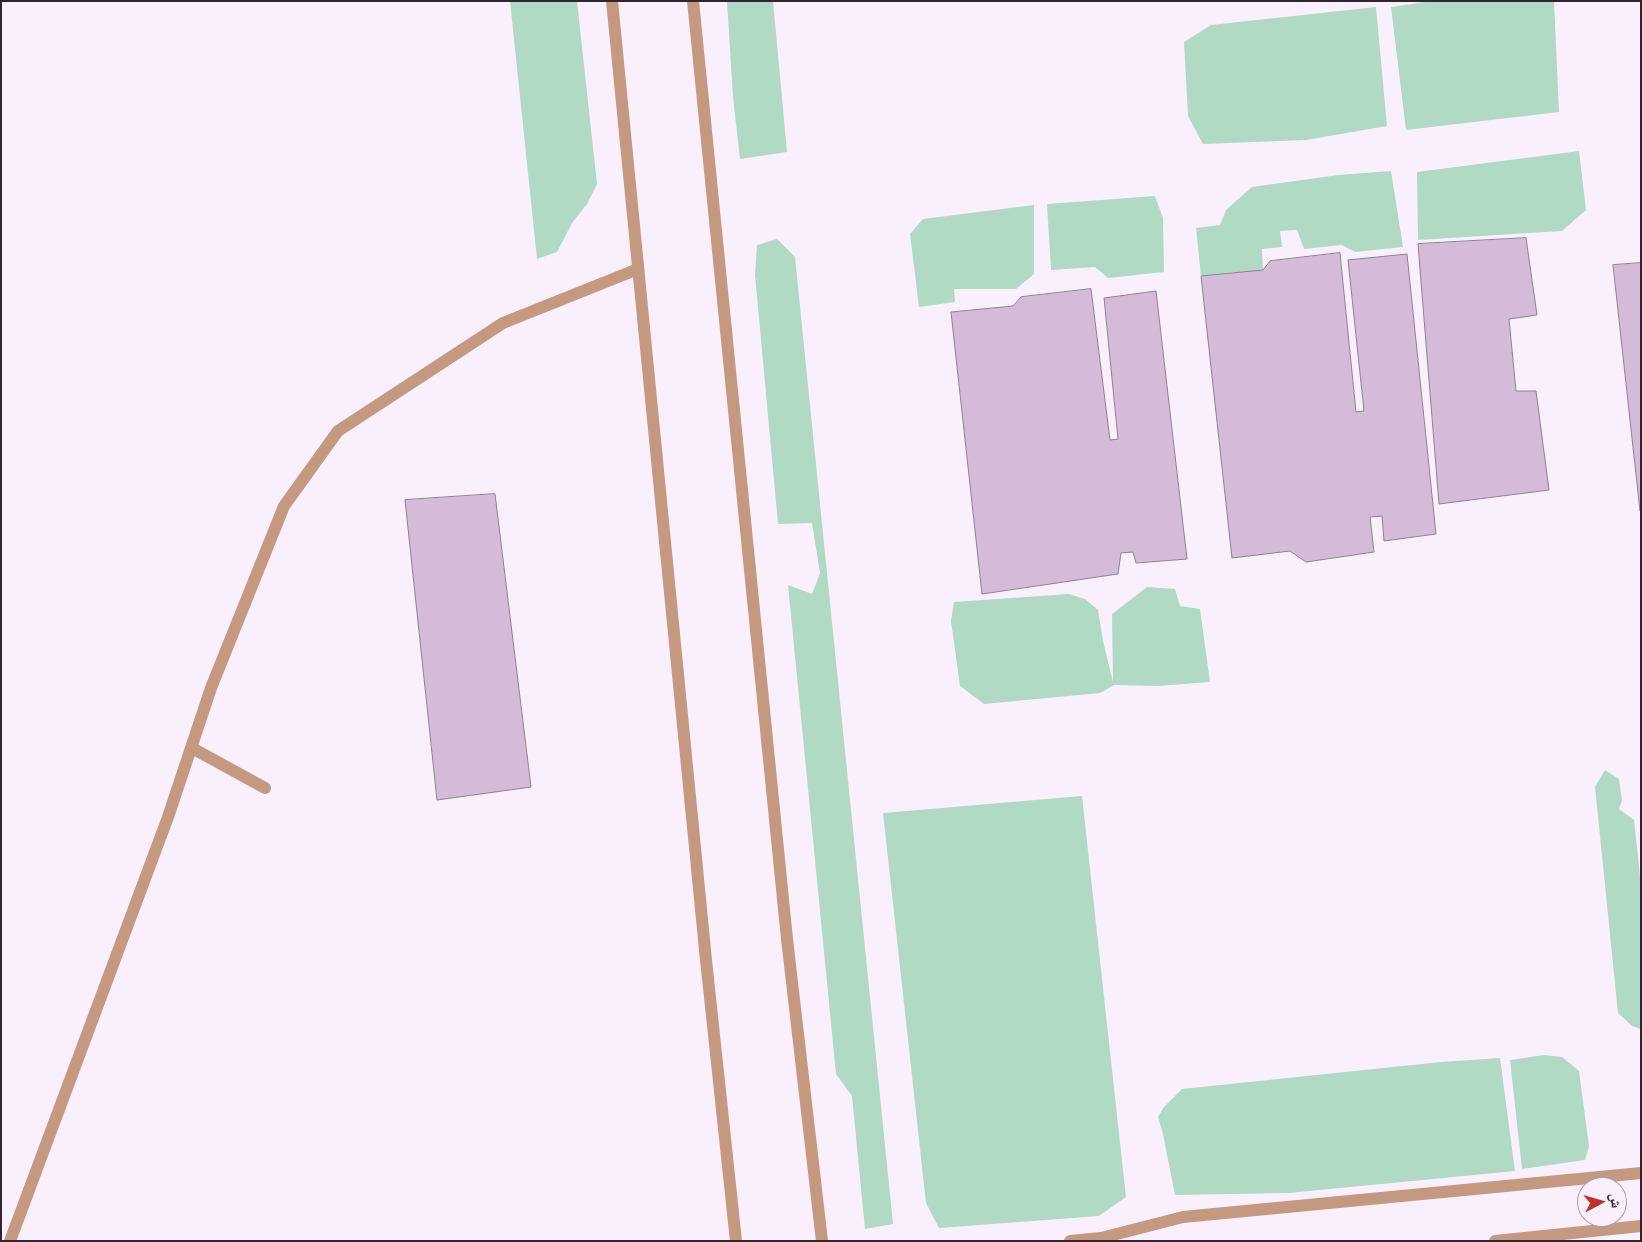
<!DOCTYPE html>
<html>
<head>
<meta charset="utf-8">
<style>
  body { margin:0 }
  #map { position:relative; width:1642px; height:1242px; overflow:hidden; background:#faf0fd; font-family:Commissioner,"Noto Naskh Arabic",sans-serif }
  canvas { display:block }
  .frame { position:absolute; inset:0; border:2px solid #2e2530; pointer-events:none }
  .north { position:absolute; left:1577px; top:1177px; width:50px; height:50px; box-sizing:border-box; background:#faf0fd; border:1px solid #a89fab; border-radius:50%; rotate:84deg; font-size:14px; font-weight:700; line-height:20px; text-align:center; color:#2e2530 }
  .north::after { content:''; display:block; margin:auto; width:18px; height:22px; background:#bf312a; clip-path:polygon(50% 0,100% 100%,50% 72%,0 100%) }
</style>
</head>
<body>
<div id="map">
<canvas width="1642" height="1242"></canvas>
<div class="frame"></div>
<div class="north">ش</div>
</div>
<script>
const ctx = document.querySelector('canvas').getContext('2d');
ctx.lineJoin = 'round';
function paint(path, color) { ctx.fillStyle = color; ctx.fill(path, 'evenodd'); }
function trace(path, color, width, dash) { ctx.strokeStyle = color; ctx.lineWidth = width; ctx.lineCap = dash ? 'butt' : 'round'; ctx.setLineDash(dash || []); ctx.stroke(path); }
const green = new Path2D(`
  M510 1H577L597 184 587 204 572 223 557 252 537 259Z
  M727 1H773L787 152 740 159 733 97Z
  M1432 1H1554L1559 112 1406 130 1391 7Z
  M1376 7 1387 126 1306 140 1203 144 1188 116 1184 42 1211 25Z
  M1579 151 1586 210 1562 231 1418 240 1417 172Z
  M1391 171 1403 247 1355 252 1342 245 1304 249 1297 230 1280 231 1282 247 1262 249 1263 270 1201 276 1196 228 1220 225 1226 210 1252 187 1338 175Z
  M1155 196 1163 218 1164 272 1108 278 1095 267 1051 270 1047 204Z
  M1034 205V274L1016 289H954L955 302 919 307 910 234 923 219Z
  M777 239 795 257 893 1224 865 1229 852 1096 836 1074 788 585 812 594 820 573 812 523 778 524 755 275 757 245Z
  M1147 587 1175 589 1180 606 1200 609 1210 682 1157 686 1114 685 1100 693 984 704 960 686 951 621 954 602 1069 594 1085 599 1098 610 1103 641 1113 682 1112 614Z
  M1605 770 1619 779 1622 801 1619 809 1634 820 1641 885V1029L1632 1026 1618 1013 1595 787Z
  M1082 796 1126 1197 1099 1216 939 1228 926 1203 883 813Z
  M1544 1055 1562 1057 1579 1071 1589 1146 1585 1160 1522 1169 1510 1060Z
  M1500 1058 1515 1171 1289 1193 1175 1195 1163 1134 1158 1117 1164 1107 1182 1089 1441 1062Z`);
const building = new Path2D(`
  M1526 238 1537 315 1509 319 1516 391H1536L1549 490 1439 504 1418 244Z
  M1340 253 1356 412 1364 411 1348 260 1407 254 1436 534 1384 541 1382 516 1370 517 1374 552 1306 562 1290 551 1232 558 1201 276 1263 270 1270 261Z
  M1641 263V511H1640L1613 265Z
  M1091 289 1110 440 1118 439 1104 298 1156 291 1187 559 1136 563 1133 552 1121 553 1118 574 982 594 951 312 1013 306 1021 297Z
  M495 494 531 787 437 800 405 500Z`);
const minor = new Path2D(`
  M612 1 706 960 736 1241
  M693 1 787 939 822 1241
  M192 748 265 788
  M10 1241 168 817 211 688 284 506 338 431 503 323 638 269
  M1070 1241 1101 1238 1183 1217 1641 1173
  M1495 1241 1641 1226`);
paint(green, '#b0dac3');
paint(building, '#d4bcd9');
trace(building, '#937d98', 1);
trace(minor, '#c59980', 12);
</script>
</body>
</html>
